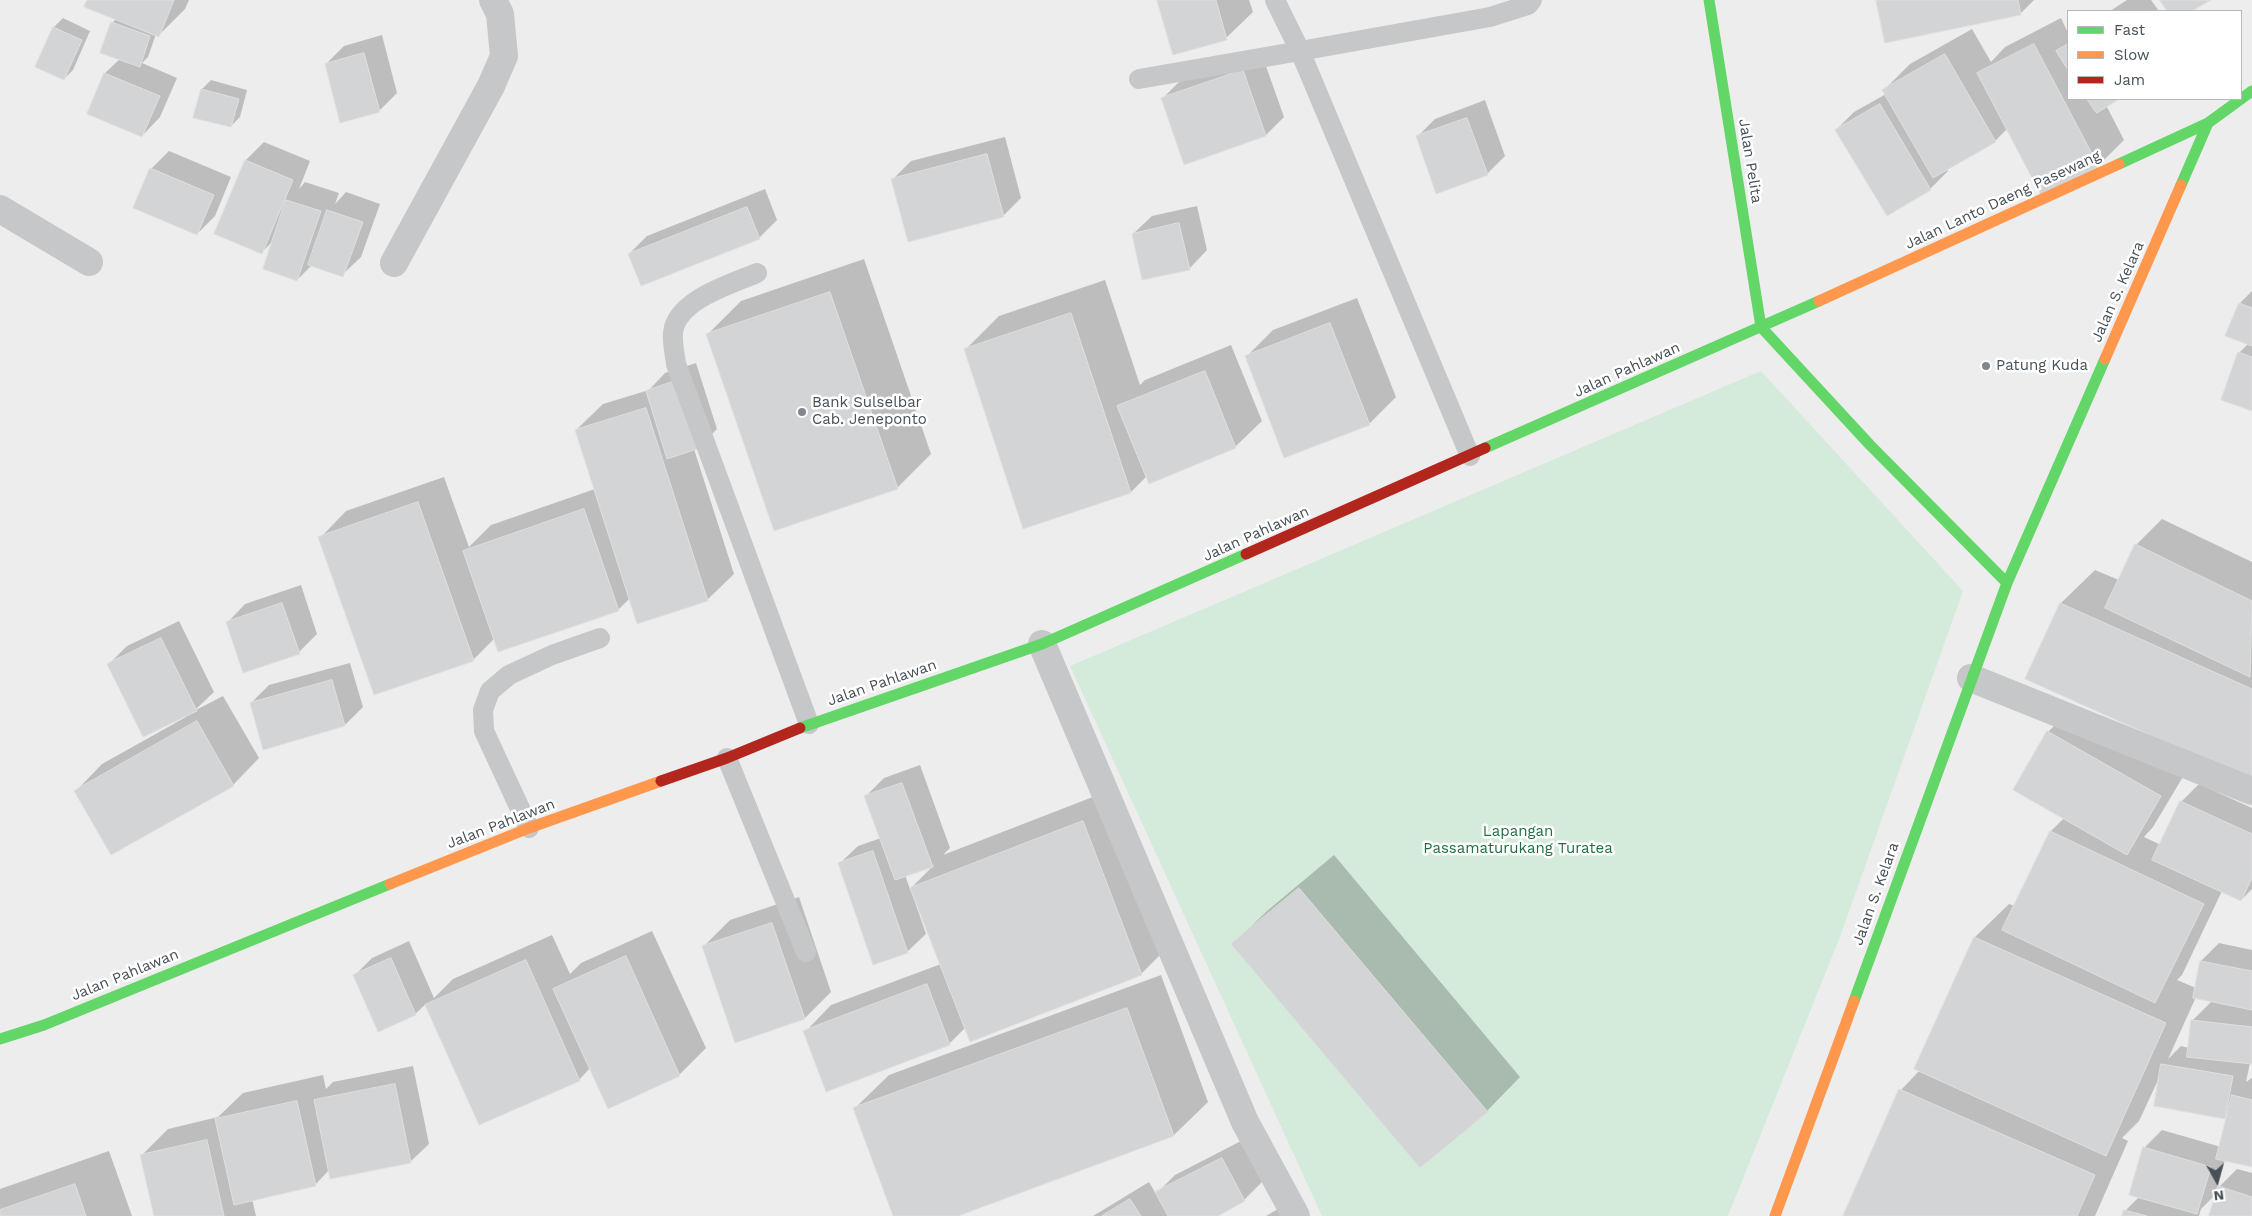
<!DOCTYPE html>
<html>
<head>
<meta charset="utf-8">
<style>
  body { margin:0 }
  #map { position:relative; width:2252px; height:1216px; overflow:hidden; background:#ededed; font-family:"Work Sans",sans-serif }
  canvas { display:block }
  .legend { position:absolute; left:2067px; top:10px; width:175px; height:90px; box-sizing:border-box; background:#fff; border:1px solid #b5b9bc; margin:0; padding:6px 9px; list-style:none; font-size:15px; color:#475057 }
  .legend li { display:flex; align-items:center; gap:10px; height:25px }
  .legend b { width:25px; border:1px solid #b5b9bc }
  .north { position:absolute; left:2192px; top:1156px; width:50px; height:50px; -webkit-text-stroke:4px #fff; paint-order:stroke; rotate:173deg; font-size:14px; font-weight:700; line-height:20px; text-align:center; color:#475057 }
  .north::after { content:''; display:block; margin:auto; width:18px; height:22px; background:#475057; clip-path:polygon(50% 0,100% 100%,50% 72%,0 100%) }
</style>
</head>
<body>
<div id="map">
<canvas width="2252" height="1216"></canvas>
<ul class="legend">
<li><b style="height:6px;background:#63d668"></b>Fast</li>
<li><b style="height:6px;background:#ff974d"></b>Slow</li>
<li><b style="height:6px;background:#b3261e"></b>Jam</li>
</ul>
<div class="north">N</div>
</div>
<script>
const ctx = document.querySelector('canvas').getContext('2d');
ctx.lineJoin = 'round';
function paint(path, color) { ctx.fillStyle = color; ctx.fill(path, 'evenodd'); }
function trace(path, color, width, dash) { ctx.strokeStyle = color; ctx.lineWidth = width; ctx.lineCap = dash ? 'butt' : 'round'; ctx.setLineDash(dash || []); ctx.stroke(path); }
function drawText(font, color, halo, rows, align = 'center') {
  ctx.font = font + ' "Work Sans",sans-serif'; ctx.lineWidth = 5; ctx.setLineDash([]); ctx.textBaseline = 'middle'; ctx.strokeStyle = halo; ctx.fillStyle = color; for (const [text, x, y, turn = 0] of rows) {
    ctx.save(); ctx.translate(x, y); ctx.rotate((+turn || 0) * Math.PI / 180); ctx.textAlign = isNaN(turn) ? turn : align; if (halo) ctx.strokeText(text, 0, 0); ctx.fillText(text, 0, 0); ctx.restore();
  }
}
const green = new Path2D(`
  M1761 371 1963 591 1841 934 1728 1216H1322L1070 666Z`);
const shadow = new Path2D(`
  M89 0H189L185 9 159 35 156 34 148 57 142 63 177 78 160 117 142 136 89 113 105 73 120 59 112 23 116 19Z
  M1158 0H1249L1253 12 1226 38Z
  M1877 0H2034L2020 14Z
  M2127 0H2151L2159 11H2110Z
  M63 18 90 31 73 70 64 79 36 67 54 27Z
  M2061 18 2068 33V99H2117L2106 105 2124 140 2098 166 2008 128 1995 141 1947 169 1948 171 1930 189 1836 130 1854 112 1886 94 1884 90 1910 64 1972 29 1991 62 2005 47Z
  M382 35 397 93 379 111 326 64 344 46Z
  M1261 52 1284 117 1266 135 1163 98 1181 80Z
  M211 80 247 90 240 117 231 126 202 89Z
  M1485 100 1505 156 1487 174 1417 137 1435 119Z
  M1005 137 1021 198 1003 216 893 179 911 161Z
  M264 142 310 161 299 189 305 182 339 193 335 204 346 192 380 204 361 257 342 275 312 265 297 280 274 240 262 252 216 233 246 160Z
  M169 151 231 177 215 216 197 234 151 169Z
  M765 189 777 220 759 238 629 254 647 236Z
  M1197 206 1207 250 1189 269 1133 234 1152 216Z
  M864 259 931 454 897 488 707 335 741 301Z
  M1105 280 1140 385 1145 380 1231 345 1262 421 1235 447 1147 476 1131 492 1024 527 965 350 999 316Z
  M2252 291V409L2239 353 2249 343 2240 303Z
  M1357 298 1396 397 1369 424 1246 357 1273 330Z
  M696 363 717 429 699 447 694 449 734 574 707 600 630 598 618 610 495 638 473 660 320 538 346 511 444 477 469 547 491 525 595 489 576 430 603 404 649 390 665 373Z
  M2162 519 2252 562V780L2027 678 2061 603 2095 570 2119 580 2136 545Z
  M301 585 317 634 299 652 227 623 245 604Z
  M179 621 214 692 194 711 223 696 259 758 233 785 76 791 102 764 186 717 109 664 127 646Z
  M350 663 363 707 345 725 264 748 251 703 269 685Z
  M2074 706 2187 770 2153 827 2144 837 2161 845 2181 802 2199 784 2252 808V889L2241 900 2222 891 2182 975 2177 980 2196 988 2201 961 2219 943 2252 950V1063H2250L2246 1082 2252 1078V1166L2225 1160 2217 1189 2237 1169 2252 1173V1216H2210L2218 1192 2201 1209 2199 1216H2123L2125 1211 2139 1197 2144 1148 2162 1130 2221 1147 2227 1118 2155 1105 2160 1076 2139 1121 2122 1138 2128 1141 2095 1216H1844L1901 1090 1920 1070 1915 1068 1975 937 2009 904 2015 906 2051 831 2064 818 2048 732ZM2196 997 2212 1001 2192 1021 2189 1048 2181 1046 2168 1059Z
  M920 765 950 848 943 855 1116 788 1175 940 1141 974 966 1027 949 1044 805 1032 831 1005 941 964 917 902H915L926 934 907 952 839 864 858 846 881 838 866 796 884 778ZM934 865 910 889 905 875Z
  M1334 855 1520 1077 1487 1111 1233 944 1267 911Z
  M799 897 831 992 805 1018 703 947 730 920Z
  M652 931 706 1048 679 1075 590 1068 579 1080 479 1123 426 1004 415 1014 354 976 372 958 409 941 434 998 453 979 552 935 570 974 581 963Z
  M1161 975 1208 1102 1174 1135 954 1216H895L855 1108 889 1075Z
  M413 1066 429 1144 410 1162 329 1170 315 1185 252 1199 256 1216H155L142 1155 168 1129 218 1117 243 1093 323 1075 326 1089 333 1082Z
  M1241 1141 1262 1182 1244 1200 1215 1216H1093L1149 1182 1156 1194 1175 1175Z
  M109 1151 132 1216H0V1189Z
  M1283 1206 1289 1216H1266Z`);
const building = new Path2D(`
  M87 0H174L159 37 84 7Z
  M1157 0H1216L1227 40 1173 55Z
  M1876 0H2018L2021 15 1885 43Z
  M2160 0H2211L2192 11H2167Z
  M111 22 150 36 140 67 100 53Z
  M53 27 82 40 64 80 35 67Z
  M2034 44 2099 167 2042 197 1977 73Z
  M2068 44V70L2056 51Z
  M364 53 380 112 340 123 325 64Z
  M1945 54 1996 142 1933 178 1882 90Z
  M1243 70 1266 136 1184 165 1161 98Z
  M104 73 160 96 142 137 87 114Z
  M201 89 239 99 231 127 193 118Z
  M2087 99H2119L2097 113Z
  M1880 104 1931 190 1887 216 1835 130Z
  M1467 118 1488 175 1436 194 1416 136Z
  M987 154 1004 217 908 242 891 179Z
  M245 160 293 180 262 254 214 234Z
  M150 168 214 195 197 235 133 208Z
  M286 200 321 211 297 281 263 269Z
  M747 207 760 239 641 286 628 254Z
  M327 210 363 222 343 277 308 265Z
  M1179 223 1190 270 1142 280 1132 234Z
  M830 292 898 489 774 531 706 334Z
  M2239 303 2252 308V346L2225 336Z
  M1071 313 1131 493 1023 529 964 349Z
  M1330 323 1370 425 1284 458 1245 356Z
  M2238 352 2252 357V411L2221 400Z
  M1205 371 1236 448 1149 484 1117 406Z
  M678 380 700 448 667 459 646 391Z
  M646 408 708 601 637 624 575 430Z
  M418 502 474 661 374 695 318 537Z
  M584 509 619 611 498 652 463 551Z
  M2135 544 2252 601 2250 677 2105 608Z
  M282 603 300 654 243 673 226 622Z
  M2060 603 2252 689V781L2025 679Z
  M161 638 197 711 143 737 107 664Z
  M332 680 345 726 263 750 250 703Z
  M197 721 234 786 111 855 74 791Z
  M2047 731 2161 796 2127 855 2013 790Z
  M902 783 933 867 895 880 864 796Z
  M2180 801 2252 834V878L2241 901 2152 860Z
  M1083 821 1142 975 970 1042 910 888Z
  M2050 831 2204 904 2155 1003 2002 930Z
  M873 851 908 953 873 965 838 863Z
  M1299 888 1488 1112 1420 1168 1231 944Z
  M772 923 805 1019 735 1043 702 946Z
  M1974 937 2166 1023 2106 1156 1914 1069Z
  M626 956 680 1076 608 1109 553 989Z
  M391 958 416 1015 378 1032 353 975Z
  M526 960 580 1081 479 1125 425 1005Z
  M2200 961 2252 971V1010L2193 998Z
  M927 984 950 1045 826 1092 803 1031Z
  M1127 1008 1174 1136 958 1216H893L853 1108Z
  M2191 1020 2252 1027V1064L2187 1057Z
  M2161 1064 2233 1076 2225 1119 2154 1106Z
  M395 1084 411 1163 330 1179 314 1100Z
  M1899 1089 2095 1175 2077 1216H1843Z
  M2232 1095 2252 1100V1167L2216 1159Z
  M297 1101 316 1186 234 1205 215 1119Z
  M207 1140 224 1216H154L140 1155Z
  M2143 1147 2211 1167 2197 1214 2129 1195Z
  M1222 1158 1245 1201 1218 1216H1168L1155 1192Z
  M75 1184 86 1216H0V1210Z
  M2218 1186 2252 1197V1216H2209Z
  M1130 1199 1141 1216H1102Z
  M2124 1210 2147 1216H2122Z`);
const lane = new Path2D(`
  M1275 0 1300 51 1490 17 1528 5 1532 0
  M1139 79 1300 51 1470 456
  M757 273C731 284 676 300 673 333 672 343 675 354 676 364L809 724
  M727 758 806 952
  M529 828 484 731 483 710 490 691 509 675 552 655 600 638`);
const street = new Path2D(`
  M0 209 89 262
  M394 263 491 86 504 56 500 14 493 0
  M1042 644 1245 1122 1296 1216
  M1971 678 2252 791`);
const fast = new Path2D(`
  M1709 0 1761 327
  M2119 164 2208 123 2252 91
  M2181 185 2208 123
  M1761 327 1870 445 2007 583
  M1485 448 1819 301
  M800 728 1042 644 1246 554
  M1854 1001 2007 583 2105 359
  M0 1039 44 1025 390 884`);
const slow = new Path2D(`
  M1819 301 2119 164
  M2105 359 2181 185
  M390 884 529 828 661 781
  M1775 1216 1854 1001`);
const jam = new Path2D(`
  M1246 554 1485 448
  M661 781 727 758 800 728`);
const markers = [
  [1986,366,5,"#81878c"],
  [802,412,5,"#81878c"]
];
const streetNames = [
  ["Jalan Pelita",1750,161,81],
  ["Jalan Lanto Daeng Pasewang",2003,200,-25],
  ["Jalan S. Kelara",2118,292,-66],
  ["Jalan Pahlawan",1627,370,-24],
  ["Jalan Pahlawan",1256,534,-24],
  ["Jalan Pahlawan",882,683,-19],
  ["Jalan Pahlawan",501,824,-21],
  ["Jalan S. Kelara",1876,894,-70],
  ["Jalan Pahlawan",125,975,-22]
];
const poiNames = [
  ["Patung Kuda",1996,366],
  ["Bank Sulselbar",812,403],
  ["Cab. Jeneponto",812,420]
];
const parkNames = [
  ["Lapangan",1518,832],
  ["Passamaturukang Turatea",1518,849]
];
paint(green, '#d4eadb');
paint(shadow, '#0003');
paint(building, '#d3d4d6');
trace(building, '#dedfe0', 1);
trace(lane, '#c5c7c8', 20);
trace(street, '#c5c7c8', 28);
trace(fast, '#63d668', 11);
trace(slow, '#ff974d', 11);
trace(jam, '#b3261e', 11);
for (const [x, y, r, color] of markers) { const dot = new Path2D(); dot.arc(x, y, r, 0, 2 * Math.PI); ctx.fillStyle = color; ctx.fill(dot); trace(dot, '#fff', 2); }
drawText('15px', '#475057', '#fff', streetNames);
drawText('15px', '#475057', '#fff', poiNames, 'left');
drawText('15px', '#216e42', '#fff', parkNames);
</script>
</body>
</html>
